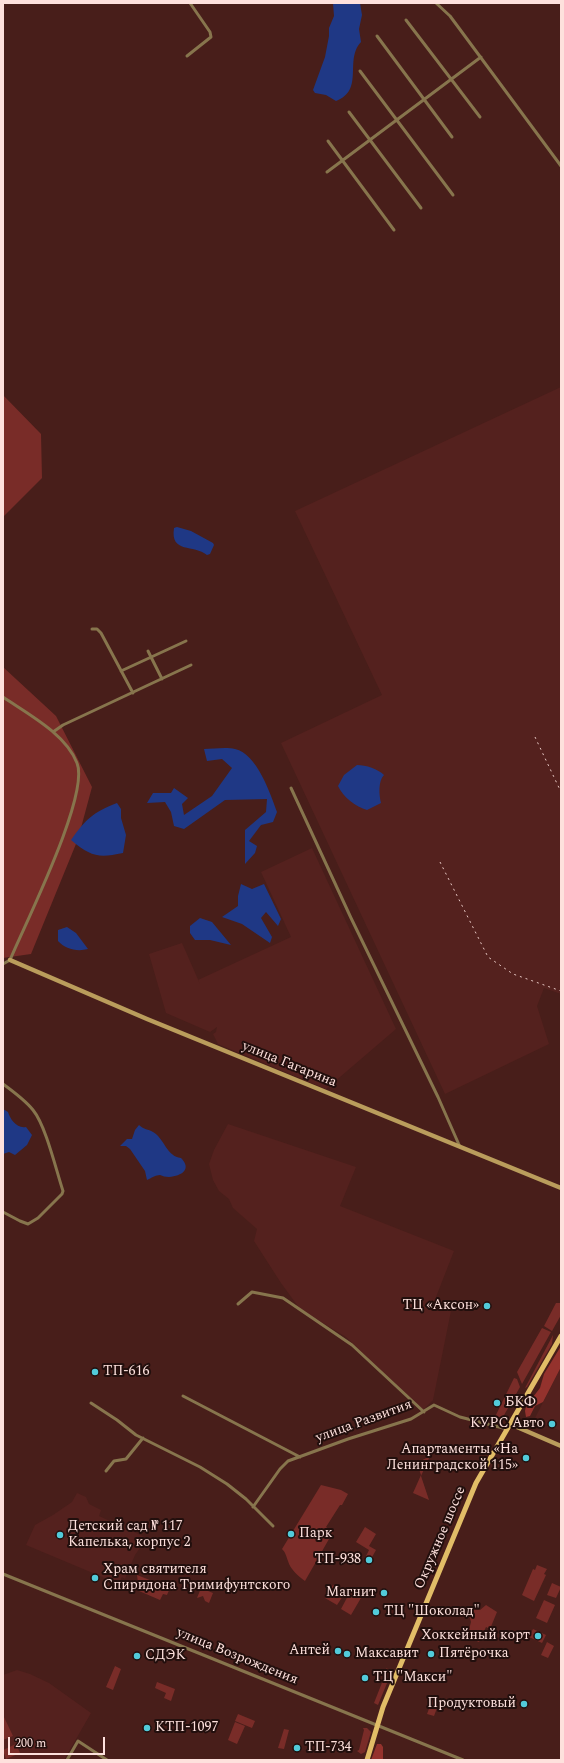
<!DOCTYPE html>
<html>
<head>
<meta charset="utf-8">
<style>
  body { margin:0 }
  #map { position:relative; width:564px; height:1763px; overflow:hidden; background:#481e1a; font-family:Spectral,serif }
  canvas { display:block }
  .frame { position:absolute; inset:0; border:4px solid #fee1dd; pointer-events:none }
  .scale { position:absolute; left:8px; top:1737px; width:97px; height:18px; box-sizing:border-box; border:2px solid #fee1dd; border-top:0; padding-left:5px; font-size:12px; line-height:14px; white-space:nowrap; color:#fee1dd; -webkit-text-stroke:3px #220f0d; paint-order:stroke }
</style>
</head>
<body>
<div id="map">
<canvas width="564" height="1763"></canvas>
<div class="frame"></div>
<div class="scale">200 m</div>
</div>
<script>
const ctx = document.querySelector('canvas').getContext('2d');
ctx.lineJoin = 'round';
function paint(path, color) { ctx.fillStyle = color; ctx.fill(path, 'evenodd'); }
function trace(path, color, width, dash) { ctx.strokeStyle = color; ctx.lineWidth = width; ctx.lineCap = dash ? 'butt' : 'round'; ctx.setLineDash(dash || []); ctx.stroke(path); }
function drawText(font, color, halo, rows, align = 'center') {
  ctx.font = font + ' Spectral,serif'; ctx.lineWidth = 4; ctx.setLineDash([]); ctx.textBaseline = 'middle'; ctx.strokeStyle = halo; ctx.fillStyle = color; for (const [text, x, y, turn = 0] of rows) {
    ctx.save(); ctx.translate(x, y); ctx.rotate((+turn || 0) * Math.PI / 180); ctx.textAlign = isNaN(turn) ? turn : align; if (halo) ctx.strokeText(text, 0, 0); ctx.fillText(text, 0, 0); ctx.restore();
  }
}
const built = new Path2D(`
  M561 387V994L544 988 537 1006 549 1044 445 1094 281 743 382 695 295 511Z
  M312 848 396 1029 326 1089 218 1044 213 1034 216 1032 217 1027 210 1032 166 1013 149 954 182 943 200 984 198 980 291 937 261 872Z
  M228 1124 356 1167 340 1206 454 1251 436 1297 445 1302 451 1311 433 1400 422 1411 346 1337 300 1309 281 1283 254 1241 257 1229 233 1208 229 1199 219 1191 213 1180 209 1164 214 1150Z
  M561 1367V1431L534 1420Z
  M77 1493 86 1497 89 1504 101 1510 99 1516 147 1538 135 1555 125 1579 122 1577 119 1584 26 1545 35 1525 53 1515 72 1502Z
  M17 1670 30 1674 49 1683 91 1713 64 1760H4L3 1758V1675Z`);
const green = new Path2D(`
  M3 395 41 434 42 478 4 516 3 523Z
  M3 667 56 716 92 787 78 839 31 954 3 958Z
  M556 1303H561V1315L552 1331 544 1326Z
  M542 1328 551 1332 522 1384 517 1372Z
  M553 1335 552 1344 527 1387 525 1388Z
  M514 1378 517 1379 520 1387 499 1424 494 1419Z
  M430 1456 421 1476 429 1500 413 1493 421 1475 417 1463Z
  M321 1485 341 1490 348 1494 342 1505H340L326 1527 333 1532 305 1581C299 1577 290 1569 288 1561 286 1556 286 1553 282 1549Z
  M365 1527 376 1534 369 1546 376 1550 371 1559 366 1556 369 1550 356 1542Z
  M537 1565 547 1569 544 1574 546 1575 534 1601 522 1595 533 1569 535 1570Z
  M137 1575 170 1588 167 1595 163 1594 160 1600 139 1591Z
  M552 1583 561 1587 556 1598 547 1595Z
  M333 1585 345 1593 337 1605 325 1598Z
  M201 1588 213 1593 209 1603 205 1601 203 1596 197 1598Z
  M360 1588 365 1591 351 1615 341 1609 350 1592 356 1595Z
  M544 1600 555 1605 547 1623 536 1618Z
  M486 1605 497 1612 490 1629 486 1627 479 1642 467 1637 471 1622 469 1614 473 1608 480 1610Z
  M533 1629 546 1635 542 1643 529 1637Z
  M547 1642 554 1646 548 1658 541 1655Z
  M115 1666 121 1669 113 1690 106 1687Z
  M386 1668 392 1671 378 1705 374 1703 387 1670Z
  M157 1682 175 1689 171 1701 164 1698 166 1693 155 1688Z
  M433 1698 440 1700 434 1716 427 1714Z
  M238 1714 255 1721 252 1728 235 1721Z
  M3 1715 13 1736 3 1740Z
  M235 1722 245 1726 237 1744 228 1740Z
  M363 1728H367L371 1732 365 1752 361 1754 357 1751 359 1750 364 1730Z
  M284 1729 289 1730 284 1749 278 1748Z
  M16 1744 20 1753 6 1759 3 1750Z`);
const forest = new Path2D(`
  M561 1346V1367L543 1402 535 1406 530 1416 526 1417 525 1411 526 1406 540 1388 544 1374Z
  M377 1744H381L383 1747V1760H371Z`);
const water = new Path2D(`
  M333 3H360L362 15 359 29 361 42C344 60 365 90 336 101L326 95 315 93 313 90 325 57 329 36V28L334 16Z
  M177 527 191 531 213 543 214 545 210 554 207 555C194 544 170 554 174 528Z
  M204 749C213 749 226 747 235 749 257 754 270 793 277 812L273 822 261 825 249 841 257 846 255 853 245 864V830L266 812 267 799 225 800 184 829 174 826 171 812 165 802 147 803 153 793H171L174 788 188 798 182 804 184 815 212 796 232 768 222 759 207 761Z
  M357 765C366 765 378 769 384 775 378 781 379 795 381 803L367 810C356 807 343 797 338 786L344 775Z
  M117 803 121 809V818L126 835 123 853C99 858 91 857 71 840 86 819 92 813 117 803Z
  M241 884 252 889 264 884 281 919 278 926 266 912 261 918 272 937 270 943 242 924 222 917 238 906V896Z
  M200 918 212 922 231 945 210 940H195L190 933V926Z
  M67 927 76 933 88 949C77 952 65 949 58 941V930Z
  M3 1109 8 1112C10 1119 17 1129 26 1127L32 1135 27 1145 15 1155 9 1152 3 1154Z
  M139 1125C144 1130 148 1129 153 1132 164 1138 167 1157 181 1158 192 1169 182 1176 169 1177 165 1177 163 1176 160 1175 156 1175 151 1178 147 1180L145 1171 130 1149 126 1146H120L127 1139H132L135 1130Z`);
const street = new Path2D(`
  M436 3 450 16 561 166
  M406 20 480 117
  M377 36 452 137
  M187 56 211 37 210 32 190 3
  M360 71 453 195
  M349 112 421 208
  M328 141 394 230
  M327 172 481 57
  M92 629H97L101 633 133 693
  M148 651 162 679
  M121 671 186 641
  M3 697C28 714 66 734 77 763 90 795 25 924 10 960L3 964
  M53 732 63 725 191 665
  M291 788 351 918 438 1097 460 1147
  M3 1084C14 1092 25 1100 33 1110 46 1126 56 1170 63 1191L62 1194 38 1218 28 1224 20 1221 3 1212
  M238 1304 252 1292 283 1298 352 1345 424 1412
  M183 1396 300 1457
  M91 1403 117 1420 136 1435 200 1467 227 1484 246 1499 273 1526
  M106 1471 114 1461 126 1459 143 1438
  M253 1507 280 1469 288 1461 348 1439 411 1419 434 1405 460 1417 507 1429
  M3 1574 463 1760
  M67 1760 78 1741 107 1760`);
const secondary = new Path2D(`
  M10 960 147 1019 561 1188
  M510 1424 561 1446`);
const primary = new Path2D(`
  M367 1760 383 1707 476 1483 561 1336`);
const rail = new Path2D(`
  M535 737 561 792
  M440 862 488 957 513 974 561 991`);
const markers = [
  [487,1306,4,"#52cbda"],
  [95,1372,4,"#52cbda"],
  [497,1403,4,"#52cbda"],
  [552,1424,4,"#52cbda"],
  [526,1458,4,"#52cbda"],
  [291,1534,4,"#52cbda"],
  [60,1535,4,"#52cbda"],
  [369,1560,4,"#52cbda"],
  [95,1578,4,"#52cbda"],
  [384,1593,4,"#52cbda"],
  [376,1612,4,"#52cbda"],
  [538,1636,4,"#52cbda"],
  [338,1651,4,"#52cbda"],
  [347,1654,4,"#52cbda"],
  [431,1654,4,"#52cbda"],
  [137,1656,4,"#52cbda"],
  [365,1678,4,"#52cbda"],
  [524,1704,4,"#52cbda"],
  [147,1728,4,"#52cbda"],
  [297,1748,4,"#52cbda"]
];
const streetNames = [
  ["улица Гагарина",289,1065,22],
  ["улица Развития",364,1422,-20],
  ["Окружное шоссе",441,1538,-67],
  ["улица Возрождения",237,1657,22]
];
const poiNames = [
  ["ТЦ «Аксон»",479,1306,"right"],
  ["ТП-616",103,1372],
  ["БКФ",505,1403],
  ["КУРС Авто",544,1424,"right"],
  ["Апартаменты «На",518,1450,"right"],
  ["Ленинградской 115»",518,1466,"right"],
  ["Детский сад № 117",68,1527],
  ["Капелька, корпус 2",68,1543],
  ["Парк",299,1534],
  ["ТП-938",361,1560,"right"],
  ["Храм святителя",103,1570],
  ["Спиридона Тримифунтского",103,1586],
  ["Магнит",376,1593,"right"],
  ["ТЦ \"Шоколад\"",384,1612],
  ["Хоккейный корт",530,1636,"right"],
  ["Антей",330,1651,"right"],
  ["Максавит",355,1654],
  ["Пятёрочка",439,1654],
  ["СДЭК",145,1656],
  ["ТЦ \"Макси\"",373,1678],
  ["Продуктовый",516,1704,"right"],
  ["КТП-1097",155,1728],
  ["ТП-734",305,1748]
];
paint(built, '#54211e');
paint(green, '#792c28');
paint(forest, '#94322d');
paint(water, '#1f3885');
trace(street, '#87754d', 3);
trace(secondary, '#ba9d5c', 4.5);
trace(primary, '#e2bd67', 5);
trace(rail, '#e8c9c5', 1, [2, 4]);
for (const [x, y, r, color] of markers) { const dot = new Path2D(); dot.arc(x, y, r, 0, 2 * Math.PI); ctx.fillStyle = color; ctx.fill(dot); trace(dot, '#220f0d', 1.5); }
drawText('14px', '#fee1dd', '#220f0d', streetNames);
drawText('14px', '#fee1dd', '#220f0d', poiNames, 'left');
</script>
</body>
</html>
